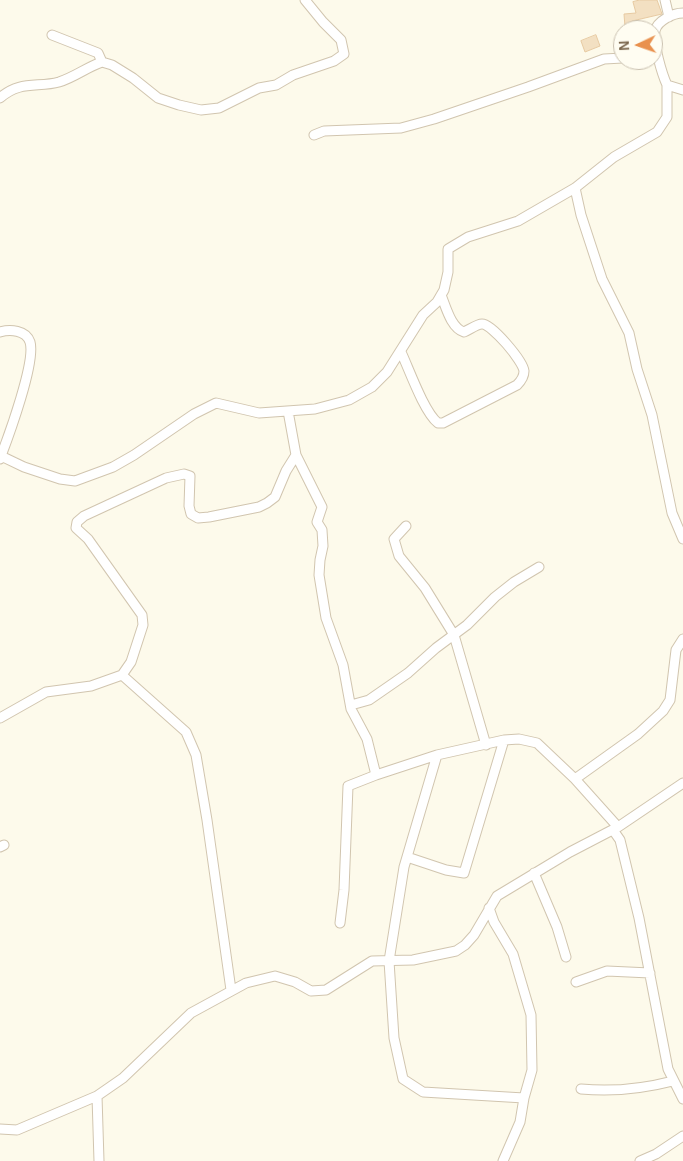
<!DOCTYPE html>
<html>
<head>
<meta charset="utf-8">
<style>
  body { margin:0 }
  #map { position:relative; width:683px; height:1161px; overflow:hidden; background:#fdfaeb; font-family:Arial,sans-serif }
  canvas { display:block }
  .north { position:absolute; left:613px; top:20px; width:50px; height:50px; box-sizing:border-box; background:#fffdf2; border:1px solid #cac1b0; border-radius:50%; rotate:267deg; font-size:14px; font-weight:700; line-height:20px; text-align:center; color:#7a664c }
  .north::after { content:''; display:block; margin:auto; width:18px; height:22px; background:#e9914e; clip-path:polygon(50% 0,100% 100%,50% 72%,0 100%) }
</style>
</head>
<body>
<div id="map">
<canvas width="683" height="1161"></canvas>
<div class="north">N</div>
</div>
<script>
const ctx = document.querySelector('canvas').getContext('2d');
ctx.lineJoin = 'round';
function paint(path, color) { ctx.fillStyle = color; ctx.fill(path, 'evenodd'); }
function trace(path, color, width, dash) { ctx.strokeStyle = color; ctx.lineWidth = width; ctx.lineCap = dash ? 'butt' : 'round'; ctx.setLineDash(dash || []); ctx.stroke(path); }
const building = new Path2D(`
  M640 0H657L662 14 632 21V27H625L624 14 636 13 633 2Z
  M596 35 600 46 585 52 581 41Z`);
const street = new Path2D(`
  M665 0 669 17
  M683 13C673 13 657 21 655 31 653 44 662 74 667 85L683 90
  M52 35 98 53 102 62
  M0 98C20 80 38 88 59 82 75 77 87 67 102 62L112 65 133 78 158 98 179 105 201 110 219 108 259 88 276 85 293 75 334 61 344 54 341 40 323 22 305 0
  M314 135 324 131 401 128 434 119 528 87 604 59 623 58
  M575 188 581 215 602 279 629 333 637 369 652 415 672 513 683 539
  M0 332C10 329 26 330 30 342 36 361 9 435 1 456
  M401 352C409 369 424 412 438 423H443L517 385C521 381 524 377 524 371 523 361 492 324 482 324 477 324 469 330 464 332 451 328 446 307 441 295
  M288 411 296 455 322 507 317 522 322 530 323 546 320 560 319 575 326 618 343 665 351 709 367 739 376 775
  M0 459 1 456 24 467 60 479 75 481 113 467 134 455 194 414 216 403 259 413 315 409 349 400 372 387 387 372 423 315 437 302 444 290 448 272V249L468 237 518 221 575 188 614 157 657 132 667 117V85
  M406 526 394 539 399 556 425 588 454 635 486 745
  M122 675 186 732 196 755 207 820 231 990
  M351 705 369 700 408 673 436 648 467 625 495 597 514 582 539 567
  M0 718 46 692 91 686 122 675 131 662 143 625 142 615 88 539 76 528 77 522 84 516 166 478 184 474 190 476 189 506 191 514 198 518 209 517 259 507 267 503 275 497 286 471 296 455
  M437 755 404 867 389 961 394 1038 403 1079 423 1092 524 1098
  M575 779 638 734 663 711 670 700 676 650 683 639
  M613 830 620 840 639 918 668 1069 683 1099
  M0 847 4 845
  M407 857 446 870 464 873 504 740
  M534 873 557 927 566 957
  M489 908 494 922 513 954 531 1015 532 1070 524 1098 520 1122 503 1161
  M340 923 344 890 348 786 376 775 437 755 504 740 519 739 537 743 575 779 618 827
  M576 982 607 971 650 973
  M581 1089C612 1092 642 1089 673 1081
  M97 1096 99 1161
  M0 1129 17 1130 97 1096 123 1078 191 1013 246 983 275 976 295 982 311 991 326 990 372 961 413 960 456 951 465 945 474 935 497 896 570 852 618 827 683 783
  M640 1161 656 1154 683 1136`);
paint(building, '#f3e0c2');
trace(building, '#e7caa2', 1);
trace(street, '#d1c5af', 11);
trace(street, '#fff', 9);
</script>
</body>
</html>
